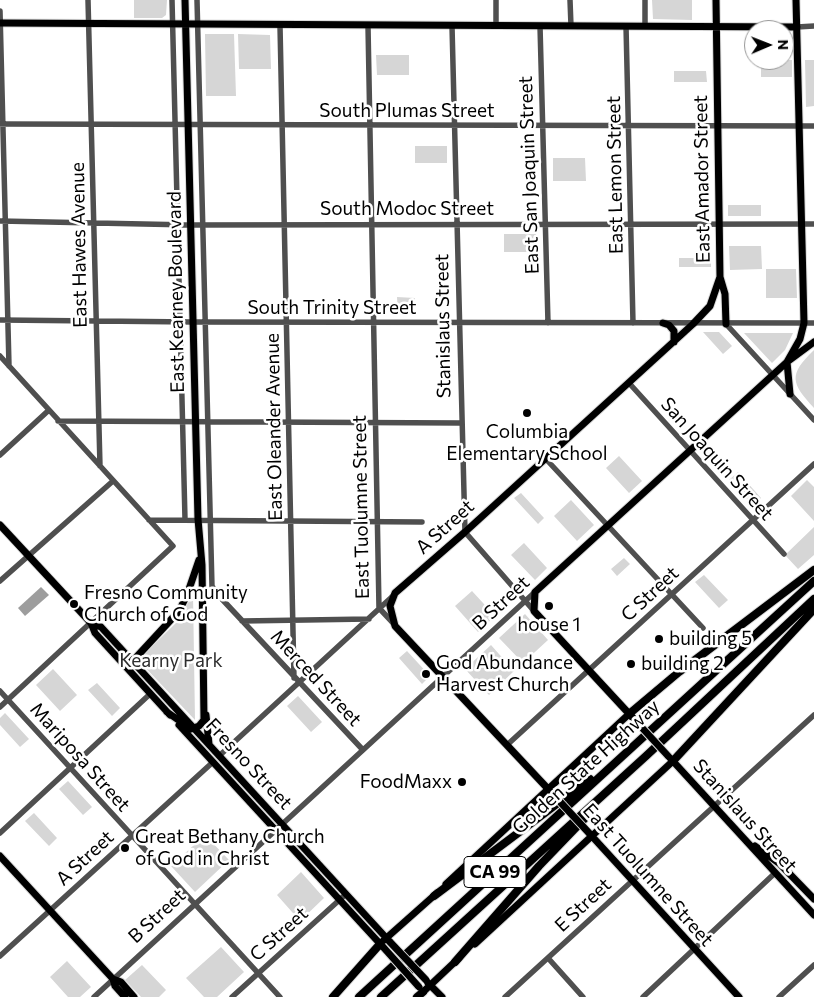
<!DOCTYPE html>
<html>
<head>
<meta charset="utf-8">
<style>
  body { margin:0 }
  #map { position:relative; width:814px; height:997px; overflow:hidden; background:#fff; font-family:Commissioner,sans-serif }
  canvas { display:block }
  .north { position:absolute; left:744px; top:20px; width:50px; height:50px; box-sizing:border-box; background:#fff; border:1px solid #999; border-radius:50%; rotate:89deg; font-size:14px; font-weight:700; line-height:20px; text-align:center; color:#000 }
  .north::after { content:''; display:block; margin:auto; width:18px; height:22px; background:#000; clip-path:polygon(50% 0,100% 100%,50% 72%,0 100%) }
</style>
</head>
<body>
<div id="map">
<canvas width="814" height="997"></canvas>
<div class="north">N</div>
</div>
<script>
const ctx = document.querySelector('canvas').getContext('2d');
ctx.lineJoin = 'round';
function paint(path, color) { ctx.fillStyle = color; ctx.fill(path, 'evenodd'); }
function trace(path, color, width, dash) { ctx.strokeStyle = color; ctx.lineWidth = width; ctx.lineCap = dash ? 'butt' : 'round'; ctx.setLineDash(dash || []); ctx.stroke(path); }
function drawText(font, color, halo, rows, align = 'center') {
  ctx.font = font + ' Commissioner,sans-serif'; ctx.lineWidth = 5; ctx.setLineDash([]); ctx.textBaseline = 'middle'; ctx.strokeStyle = halo; ctx.fillStyle = color; for (const [text, x, y, turn = 0] of rows) {
    ctx.save(); ctx.translate(x, y); ctx.rotate((+turn || 0) * Math.PI / 180); ctx.textAlign = isNaN(turn) ? turn : align; if (halo) ctx.strokeText(text, 0, 0); ctx.fillText(text, 0, 0); ctx.restore();
  }
}
const green = new Path2D(`
  M134 0H167L166 15 162 18H134Z
  M652 0H692V20L653 19Z
  M205 34H234L236 96H206Z
  M238 34 270 35 271 69H239Z
  M376 55H409V75H377Z
  M761 60H792V77H761Z
  M805 60H814V106L806 107Z
  M674 71H706L707 82H674Z
  M415 146H447V163H415Z
  M553 158H585L586 181H553Z
  M728 205H761V216H728Z
  M504 234H536L537 252H504Z
  M729 246H761L762 269 730 270Z
  M679 258H711V267H679Z
  M766 269H796L797 298H766Z
  M397 297 415 298V315H398Z
  M719 332 732 346 723 354 703 332Z
  M744 333H793L785 350 772 363Z
  M814 350V408C791 383 788 375 814 350Z
  M619 456 642 481 629 493 606 468Z
  M738 472 761 498 753 506 729 480Z
  M807 480 814 487V521L791 496Z
  M521 493 544 518 538 524 514 498Z
  M571 500 594 525 577 541 554 516Z
  M814 527V555L798 569 785 555Z
  M524 543 547 568 535 580 511 555Z
  M624 558 630 564 617 576 611 569Z
  M704 575 728 600 719 608 695 582Z
  M472 591 495 616 478 632 455 606Z
  M193 594 195 720 138 660 178 621Z
  M525 614 548 640 523 663 499 638Z
  M491 645 514 671 489 695 465 669Z
  M407 651 430 676 422 684 399 658Z
  M53 669 77 695 60 711 36 685Z
  M97 683 120 708 112 716 88 690Z
  M298 696 322 722 311 732 287 706Z
  M5 713 29 739 20 747 0 725V718Z
  M68 781 92 807 83 815 59 789Z
  M34 813 57 838 49 846 25 821Z
  M205 835 229 860 195 892 171 866Z
  M301 872 324 898 300 921 277 895Z
  M221 947 244 972 217 997H204L186 978Z
  M67 961 91 987 80 997H68L50 977Z
  M142 965 166 990 159 997H141L125 980Z`);
const water = new Path2D(`
  M41 587 49 595 25 616 18 608Z`);
const minor = new Path2D(`
  M88 0 100 466
  M172 0 185 519
  M197 0 212 586 220 597 363 750
  M496 0V26
  M570 0 571 26
  M645 0V26
  M0 11 9 366
  M280 26 294 678
  M368 26 379 608 395 625
  M452 26 465 532 534 611
  M540 26 548 323
  M626 26 633 323
  M797 27 814 26
  M0 124 814 126
  M0 221 191 225 814 224
  M0 320 193 322 814 323
  M726 324 814 420
  M0 356 173 546 0 707
  M629 383 784 554
  M58 421 461 423
  M0 455 49 410
  M545 458 703 628
  M149 520 422 522
  M0 581 113 481
  M242 621 369 619
  M0 691 280 997
  M507 745 814 464
  M219 756 394 595
  M0 833 150 694
  M0 956 213 762
  M548 958 583 997
  M94 997 535 592
  M232 997 346 894
  M505 997 814 715
  M643 997 775 873
  M779 997 814 965`);
const major = new Path2D(`
  M0 23 797 27
  M720 277 725 294 726 324
  M663 323 669 325 674 331V342
  M790 394 787 362 814 342
  M0 525 91 623 101 627 390 942
  M91 623 95 633 170 715
  M130 664 179 611 187 595 199 560
  M167 712 191 729 199 726 204 720 202 565 198 519 185 0
  M206 715 209 744
  M633 718 534 611 535 592 787 362 800 339 804 323 796 0
  M179 725 383 947
  M671 759 814 915
  M550 791 395 626 390 606 395 593 465 532 693 324 710 306 720 277 716 0
  M589 833 739 997
  M755 846 780 864 814 899
  M0 856 113 979 121 982 134 997
  M446 884 629 714
  M383 941 437 893
  M475 944 673 761
  M113 979 115 986 125 997
  M428 983 442 997
  M423 992 459 958`);
const highway = new Path2D(`
  M629 714 679 672 814 570
  M673 761 814 609
  M434 896 590 779
  M455 962 539 866 590 813
  M333 997 380 944
  M359 997 814 581
  M381 997 646 756 814 599
  M417 997 423 992`);
const majorBridge = new Path2D(`
  M633 718 669 757
  M550 791 589 833
  M390 942 426 980
  M384 948 419 987`);
const markers = [
  [527,413,5,"#000"],
  [74,604,5,"#000"],
  [549,606,5,"#000"],
  [659,639,5,"#000"],
  [631,664,5,"#000"],
  [426,674,5,"#000"],
  [462,782,5,"#000"],
  [125,848,5,"#000"]
];
const shields = [
  [495,872,62]
];
const shieldNames = [
  ["CA 99",495,872]
];
const streetNames = [
  ["South Plumas Street",407,111],
  ["East San Joaquin Street",529,175,-92],
  ["East Lemon Street",615,175,-91],
  ["East Amador Street",702,179,-91],
  ["South Modoc Street",407,209],
  ["East Hawes Avenue",79,245,-91],
  ["East Kearney Boulevard",176,292,-91],
  ["South Trinity Street",332,308],
  ["Stanislaus Street",443,326,-91],
  ["East Oleander Avenue",274,427,-91],
  ["San Joaquin Street",717,459,48],
  ["East Tuolumne Street",361,507,-91],
  ["A Street",445,527,-42],
  ["C Street",650,594,-43],
  ["B Street",501,603,-43],
  ["Merced Street",316,678,47],
  ["Mariposa Street",80,757,48],
  ["Fresno Street",249,764,47],
  ["Golden State Highway",586,767,-42],
  ["Stanislaus Street",745,816,48],
  ["A Street",85,858,-43],
  ["East Tuolumne Street",648,875,48],
  ["E Street",583,905,-43],
  ["B Street",157,916,-43],
  ["C Street",279,934,-42]
];
const poiNames = [
  ["Columbia",527,432,"center"],
  ["Elementary School",527,454,"center"],
  ["Fresno Community",84,593],
  ["Church of God",84,615],
  ["house 1",549,625,"center"],
  ["building 5",669,639],
  ["God Abundance",436,663],
  ["Harvest Church",436,685],
  ["building 2",641,664],
  ["FoodMaxx",452,782,"right"],
  ["Great Bethany Church",135,837],
  ["of God in Christ",135,859]
];
const parkNames = [
  ["Kearny Park",171,661]
];
paint(green, '#d6d6d6');
paint(water, '#9d9d9d');
trace(major, '#dbdbdb', 9);
trace(highway, '#dbdbdb', 10);
trace(minor, '#4f4f4f', 5.5);
trace(major, '#000', 7);
trace(highway, '#000', 8);
trace(majorBridge, '#dbdbdb', 9, []);
trace(majorBridge, '#000', 7);
for (const [x, y, r, color] of markers) { const dot = new Path2D(); dot.arc(x, y, r, 0, 2 * Math.PI); ctx.fillStyle = color; ctx.fill(dot); trace(dot, '#fff', 2); }
for (const [x, y, w] of shields) { const box = new Path2D(); box.roundRect(x - w / 2, y - 15.5, w, 31, 4); ctx.fillStyle = '#fff'; ctx.fill(box); trace(box, '#000', 1); }
drawText('bold 18px', '#000', null, shieldNames);
drawText('19px', '#000', '#fff', streetNames);
drawText('19px', '#000', '#fff', poiNames, 'left');
drawText('19px', '#2d2d2d', '#fff', parkNames);
</script>
</body>
</html>
